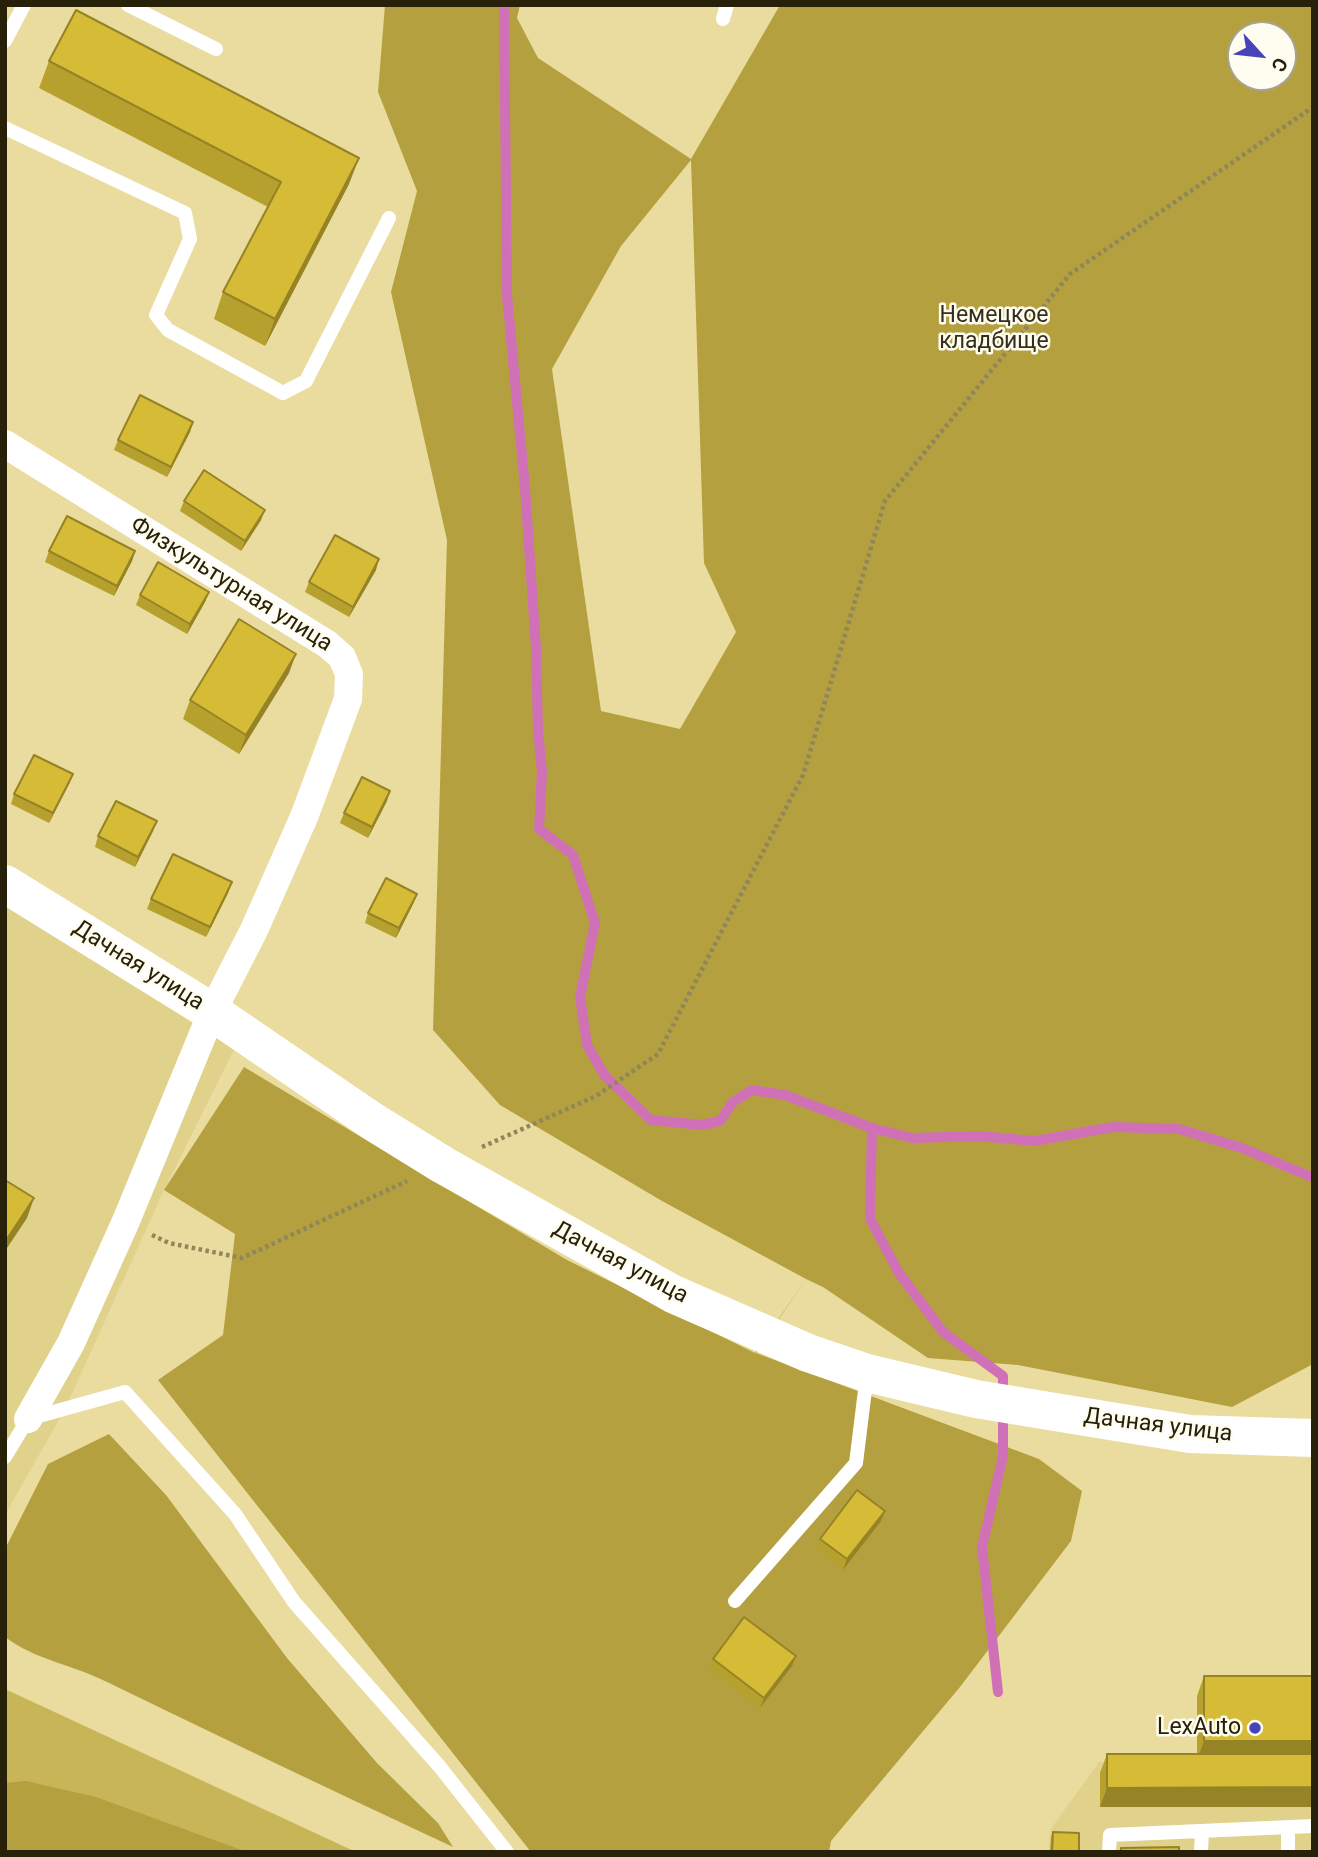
<!DOCTYPE html>
<html>
<head>
<meta charset="utf-8">
<style>
  body { margin:0 }
  #map { position:relative; width:1318px; height:1857px; overflow:hidden; background:#e9dc9e; font-family:Roboto,sans-serif }
  canvas { display:block }
  .frame { position:absolute; inset:0; border:7px solid #262108; pointer-events:none }
  .north { position:absolute; left:1227px; top:21px; width:70px; height:70px; box-sizing:border-box; background:#fffcf0; border:2px solid #a8a493; border-radius:50%; rotate:117deg; font-size:19px; font-weight:700; line-height:28px; text-align:center; color:#262108 }
  .north::after { content:''; display:block; margin:auto; width:24px; height:32px; background:#4744ba; clip-path:polygon(50% 0,100% 100%,50% 72%,0 100%) }
</style>
</head>
<body>
<div id="map">
<canvas width="1318" height="1857"></canvas>
<div class="frame"></div>
<div class="north">С</div>
</div>
<script>
const ctx = document.querySelector('canvas').getContext('2d');
ctx.lineJoin = 'round';
function paint(path, color) { ctx.fillStyle = color; ctx.fill(path, 'evenodd'); }
function trace(path, color, width, dash) { ctx.strokeStyle = color; ctx.lineWidth = width; ctx.lineCap = dash ? 'butt' : 'round'; ctx.setLineDash(dash || []); ctx.stroke(path); }
function drawText(font, color, halo, rows, align = 'center') {
  ctx.font = font + ' Roboto,sans-serif'; ctx.lineWidth = 5; ctx.setLineDash([]); ctx.textBaseline = 'middle'; ctx.strokeStyle = halo; ctx.fillStyle = color; for (const [text, x, y, turn = 0] of rows) {
    ctx.save(); ctx.translate(x, y); ctx.rotate((+turn || 0) * Math.PI / 180); ctx.textAlign = isNaN(turn) ? turn : align; if (halo) ctx.strokeText(text, 0, 0); ctx.fillText(text, 0, 0); ctx.restore();
  }
}
const built = new Path2D(`
  M5 891 241 1036 164 1190 65 1409 5 1515Z
  M1099 1762H1313V1852H1049L1050 1830Z`);
const green = new Path2D(`
  M5 1689 356 1852H5Z`);
const forest = new Path2D(`
  M385 5H520L517 18 538 58 691 159 780 5H1313V1364L1232 1407 1018 1365 928 1358 823 1287 806 1279 756 1353 1039 1459 1082 1491 1071 1541 960 1687 831 1841 829 1852H531L158 1380 223 1335 235 1234 164 1190 244 1067 567 1260 755 1353 806 1279 662 1201 500 1105 433 1030 447 540 391 292 417 191 378 92ZM1241 35H1283V77H1241ZM691 160 704 563 736 632 680 729 601 711 552 369 621 246Z
  M109 1434 166 1495 287 1658 377 1763 438 1823 453 1847C337 1793 222 1738 107 1682 74 1665 35 1660 5 1637V1549L48 1464Z
  M26 1781 96 1797 247 1852H5V1783Z`);
const stream = new Path2D(`
  M504 5 507 295 525 488 536 648 538 731 542 771 539 829 573 855 595 923 580 997 587 1045 605 1076 651 1120 702 1125 720 1121 733 1102 752 1090 785 1095 872 1128 912 1138 979 1136 1035 1141 1113 1127 1179 1129 1242 1148 1309 1176 1313 1175
  M872 1128 870 1219 899 1273 943 1332 1003 1376V1397
  M998 1692 982 1547 1003 1456V1412`);
const path = new Path2D(`
  M482 1147 596 1096 658 1054 803 775 885 501 1070 274 1313 107
  M152 1235 169 1243 242 1258 407 1181`);
const lane = new Path2D(`
  M128 5 216 49
  M723 19 727 5
  M5 41 24 5
  M5 128 185 213 190 239 156 315 168 330 283 393 306 381 389 218
  M5 1457 28 1419 125 1392 235 1514 294 1602 440 1767 507 1852
  M735 1601 856 1463 867 1374
  M1109 1852 1110 1835 1313 1826
  M1201 1852 1202 1831
  M1288 1852V1827`);
const street = new Path2D(`
  M5 444 327 644 342 657 349 674 348 699 304 817 254 930 212 1012 126 1221 71 1343 28 1419`);
const secondary = new Path2D(`
  M5 884 212 1012 372 1121 443 1165 673 1294 808 1353 867 1373 976 1399 1055 1412 1190 1434 1313 1438`);
const wall = new Path2D(`
  M49 61 349 184 265 346 214 319 223 292 268 207 39 88Z
  M193 422 190 432 167 477 114 450 118 440Z
  M184 501 261 520 241 551 180 511Z
  M49 551H135L132 561 114 596 45 562Z
  M376 570 349 617 305 592 309 582Z
  M209 592 205 602 187 634 136 605 140 595Z
  M289 673 239 754 183 719 190 700Z
  M73 774 69 784 49 823 11 804 14 794Z
  M387 801 368 838 340 823 344 813Z
  M153 831 135 867 95 847 98 836Z
  M232 882 228 893 206 937 147 909 151 899Z
  M417 894 413 904 396 938 365 923 368 913Z
  M885 1511 881 1521 843 1570 817 1549 820 1539Z
  M796 1656 792 1666 760 1708 709 1669 713 1659Z
  M1204 1676 1313 1807H1100V1773L1107 1754H1197V1696Z
  M1053 1832 1079 1852H1050L1051 1837Z`);
const shadedWall = new Path2D(`
  M359 158 349 184 265 346 275 319Z
  M193 422 190 432 167 477 171 467Z
  M265 510 261 520 241 551 245 541Z
  M135 551 132 561 114 596 117 586Z
  M379 559 376 570 349 617 353 607Z
  M209 592 205 602 187 634 190 624Z
  M296 654 289 673 239 754 246 735Z
  M73 774 69 784 49 823 53 813Z
  M390 791 387 801 368 838 372 827Z
  M157 821 153 831 135 867 138 857Z
  M232 882 228 893 206 937 210 927Z
  M417 894 413 904 396 938 399 928Z
  M34 1198 27 1218 5 1251V1242Z
  M885 1511 881 1521 843 1570 847 1559Z
  M796 1656 792 1666 760 1708 764 1698Z
  M1204 1741H1313V1760H1197Z
  M1313 1787V1807H1100L1107 1788Z`);
const building = new Path2D(`
  M76 10 359 158 275 319 223 292 281 182 49 61Z
  M140 395 193 422 171 467 118 440Z
  M204 470 265 510 245 541 184 501Z
  M67 516 135 551 117 586 49 551Z
  M335 535 379 559 353 607 309 582Z
  M158 562 209 592 190 624 140 595Z
  M239 619 296 654 246 735 190 700Z
  M34 755 73 774 53 813 14 794Z
  M362 777 390 791 372 827 344 813Z
  M116 801 157 821 138 857 98 836Z
  M173 854 232 882 210 927 151 899Z
  M386 878 417 894 399 928 368 913Z
  M5 1180 34 1198 5 1242Z
  M857 1490 885 1511 847 1559 820 1539Z
  M744 1617 796 1656 764 1698 713 1659Z
  M1204 1676H1313V1741H1204Z
  M1107 1754H1313V1787L1107 1788Z
  M1053 1832 1079 1833V1852H1052Z
  M1179 1847V1852H1121V1848Z`);
const markers = [
  [1255,1728,7,"#4744ba"]
];
const parkNames = [
  ["Немецкое",994,316],
  ["кладбище",994,342]
];
const streetNames = [
  ["Физкультурная улица",231,585,32],
  ["Дачная улица",138,966,32],
  ["Дачная улица",620,1263,28],
  ["Дачная улица",1158,1426,7]
];
const poiNames = [
  ["LexAuto",1241,1728]
];
paint(built, '#e0d18b');
paint(green, '#c8b558');
paint(forest, '#b4a03f');
trace(stream, '#d071b8', 10);
trace(path, '#8f8659', 4.5, [3.5, 3.5]);
trace(lane, '#fff', 14);
trace(street, '#fff', 28);
trace(secondary, '#fff', 38);
paint(wall, '#b7a12e');
paint(shadedWall, '#958326');
paint(building, '#d5bb36');
trace(building, '#958326', 2);
for (const [x, y, r, color] of markers) { const dot = new Path2D(); dot.arc(x, y, r, 0, 2 * Math.PI); ctx.fillStyle = color; ctx.fill(dot); trace(dot, '#fffcf0', 2.5); }
drawText('23px', '#342f1a', '#fffcf0', parkNames);
drawText('23px', '#262108', '#fffcf0', streetNames);
drawText('23px', '#262108', '#fffcf0', poiNames, 'right');
</script>
</body>
</html>
